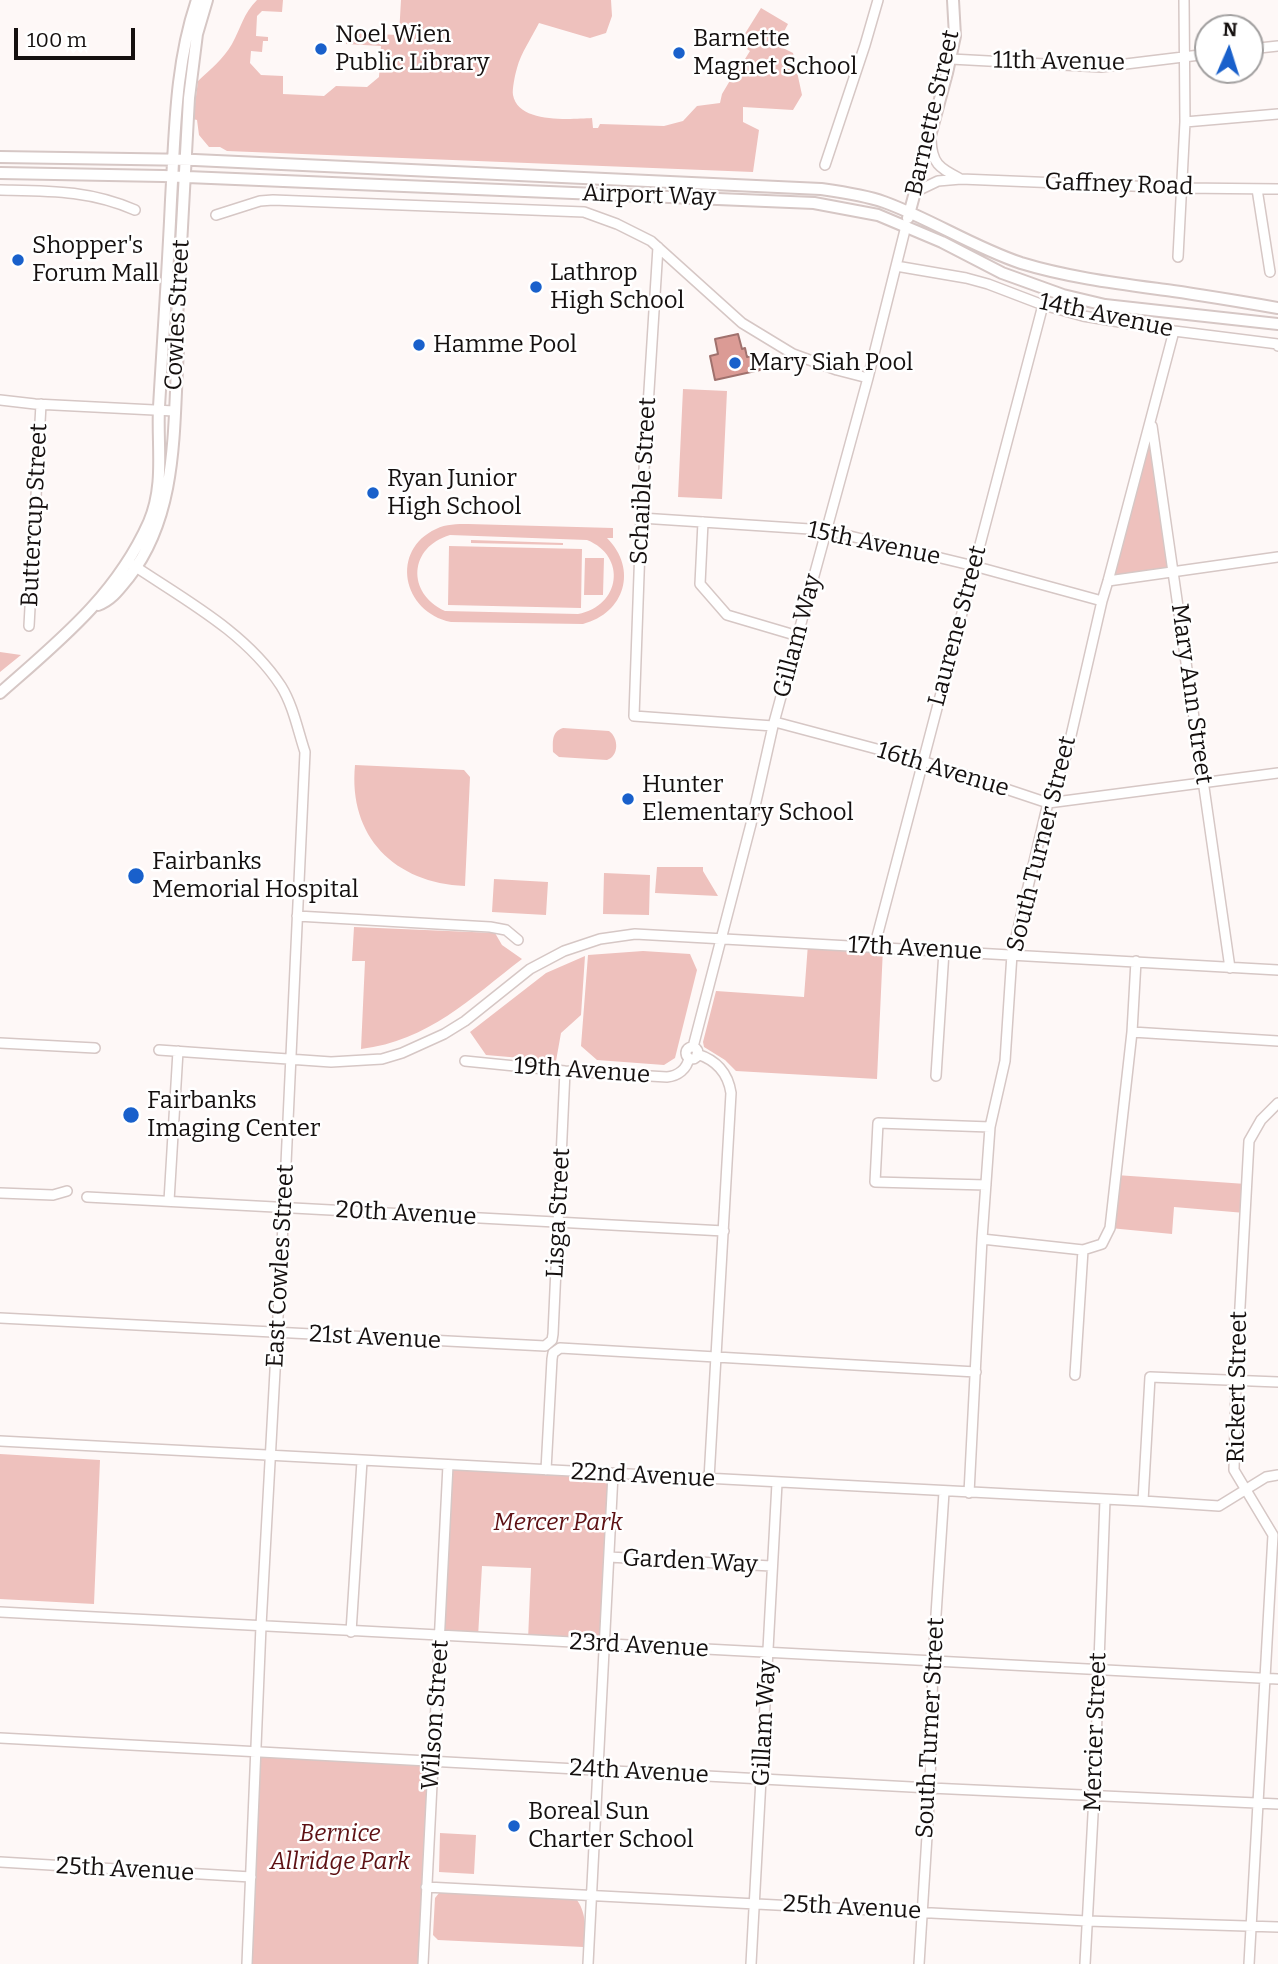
<!DOCTYPE html>
<html>
<head>
<meta charset="utf-8">
<style>
  body { margin:0 }
  #map { position:relative; width:1278px; height:1964px; overflow:hidden; background:#fef8f7; font-family:Bitter,serif }
  canvas { display:block }
  .north { position:absolute; left:1194px; top:14px; width:70px; height:70px; box-sizing:border-box; background:#fff; border:2px solid #a19f9f; border-radius:50%; rotate:3deg; font-size:19px; font-weight:700; line-height:28px; text-align:center; color:#15100f }
  .north::after { content:''; display:block; margin:auto; width:24px; height:32px; background:#1960cb; clip-path:polygon(50% 0,100% 100%,50% 72%,0 100%) }
  .scale { position:absolute; left:14px; top:28px; width:121px; height:32px; box-sizing:border-box; border:4px solid #15100f; border-top:0; padding-left:9px; font-size:21px; line-height:24px; white-space:nowrap; color:#15100f; -webkit-text-stroke:5px #fff; paint-order:stroke }
</style>
</head>
<body>
<div id="map">
<canvas width="1278" height="1964"></canvas>
<div class="north">N</div>
<div class="scale">100 m</div>
</div>
<script>
const ctx = document.querySelector('canvas').getContext('2d');
ctx.lineJoin = 'round';
function paint(path, color) { ctx.fillStyle = color; ctx.fill(path, 'evenodd'); }
function trace(path, color, width, dash) { ctx.strokeStyle = color; ctx.lineWidth = width; ctx.lineCap = dash ? 'butt' : 'round'; ctx.setLineDash(dash || []); ctx.stroke(path); }
function drawText(font, color, halo, rows, align = 'center') {
  ctx.font = font + ' Bitter,serif'; ctx.lineWidth = 5; ctx.setLineDash([]); ctx.textBaseline = 'middle'; ctx.strokeStyle = halo; ctx.fillStyle = color; for (const [text, x, y, turn = 0] of rows) {
    ctx.save(); ctx.translate(x, y); ctx.rotate((+turn || 0) * Math.PI / 180); ctx.textAlign = isNaN(turn) ? turn : align; if (halo) ctx.strokeText(text, 0, 0); ctx.fillText(text, 0, 0); ctx.restore();
  }
}
const green = new Path2D(`
  M257 0H283L282 12 262 11 257 16 256 36 268 37V41H263L262 52 251 51 250 63 261 75 283 76V94L324 96 336 86 367 87 379 77 381 46 346 44V33L399 35 401 0H611L612 16 606 33 590 38 539 23C532 37 521 53 517 68 515 75 512 89 513 95 518 124 571 119 592 118L593 128H598L600 124 664 126 683 121 697 106 720 103 722 94 735 72 737 73 743 63 748 66 750 62 745 59 750 51 747 49 749 45 741 40 761 8 788 24 777 45 793 53 802 95 793 110 743 107V122L759 130 753 172 227 151 220 147H209L199 135 197 120 193 119 198 81C211 69 223 59 232 44 241 28 243 14 257 0Z
  M683 389 727 391 722 499 678 497Z
  M1151 421 1173 571 1108 581Z
  M468 524 613 528V538H607C638 569 625 613 583 624L451 622C402 612 390 550 436 529 446 524 457 524 468 524ZM450 535 587 540C627 556 621 606 578 614L445 611C406 593 409 547 450 535Z
  M471 540 563 543V545L471 543Z
  M449 546 582 549 581 608 448 605Z
  M585 558H604L603 595H584Z
  M0 652 21 655 0 672Z
  M563 728 609 731C619 738 619 756 607 760L559 757 553 752C553 742 551 732 563 728Z
  M355 765 464 770 470 777 465 886C395 883 348 837 355 765Z
  M657 867H703V871L718 896 655 893Z
  M604 873 650 875 649 915 603 914Z
  M494 879 548 882 546 915 492 912Z
  M354 927 495 933 502 945 522 959C471 998 428 1041 361 1049L365 961H352Z
  M808 944 883 948 877 1079 736 1071 725 1060 704 1047 703 1042 716 991 804 997Z
  M643 951 690 954 697 970 675 1058 664 1065 597 1060 581 1046 588 955Z
  M585 956 581 1015 561 1033 556 1061 486 1055 470 1032 546 973Z
  M1116 1175 1246 1184 1245 1213 1174 1207 1172 1234 1110 1228Z
  M0 1454 100 1460 94 1604 0 1599Z
  M448 1465 613 1474 605 1644 528 1640 531 1568 482 1566 478 1637 441 1635Z
  M256 1753 432 1762 424 1946 418 1964H247Z
  M440 1833 476 1835 474 1874 439 1872Z
  M462 1891 576 1899C586 1910 587 1933 583 1947L438 1940 433 1935 435 1898 439 1893Z`);
const water = new Path2D(`
  M738 334 742 349 745 348 747 357 757 355 760 370 715 380 710 356 718 354 715 339Z`);
const minor = new Path2D(`
  M1250 49 1278 46
  M951 59 1101 67 1208 54
  M1185 122 1278 114
  M931 140C932 163 939 168 959 178
  M825 165 865 45 878 0
  M1257 189 1270 272
  M0 190C49 191 89 190 135 210
  M915 192 938 181 961 179 1181 188 1278 189
  M216 215 260 201 273 200 584 212 617 224 651 241 742 323 793 354 837 370 868 378
  M658 247 641 518 634 716 773 726
  M1178 257 1185 122 1184 0
  M896 266 966 278 988 284 1043 305 1083 316 1174 331 1278 344V346
  M0 400 35 404 174 411
  M1152 426 1230 968
  M641 518 825 530 974 566 1102 601
  M703 522 700 584 727 615 798 636
  M130 563C183 599 245 631 281 686 293 705 298 731 305 752L284 1207 261 1626 247 1964
  M1108 581 1278 557
  M29 626 41 404
  M775 722 922 761 1048 803 1278 773
  M297 916 490 927 506 930 518 940
  M874 948 1043 305
  M1132 1032 1278 1041
  M0 1043 95 1048
  M693 1047 751 824 773 726 868 378 906 226
  M686 1053a6 6 0 1 1 12 0a6 6 0 1 1-12 0Z
  M159 1050 331 1062 382 1059 402 1053 444 1034 465 1021 530 969 564 951 600 939 635 934 1278 970
  M697 1054C716 1060 728 1073 731 1093L709 1479
  M465 1061 565 1071 667 1077C678 1076 687 1069 689 1058
  M936 1076 944 951
  M986 1185 875 1182 878 1123 990 1127
  M0 1193 53 1195 67 1191
  M87 1197 724 1231
  M169 1201 178 1051
  M982 1239 1083 1250 1102 1244 1110 1228 1132 1032 1136 961
  M0 1318 545 1346 552 1340 553 1334 565 1071
  M1075 1375 1083 1250
  M0 1441 1143 1501 1219 1506 1266 1477 1278 1475
  M546 1470 552 1359 553 1353 560 1348 976 1372
  M969 1493 982 1239 990 1127 1005 1061 1012 954 1048 803 1067 753 1102 601 1108 581 1174 331
  M1143 1501 1150 1377 1278 1382
  M609 1557 771 1566
  M0 1612 1278 1679
  M351 1632 362 1461
  M0 1738 930 1788 1278 1804
  M0 1862 251 1877
  M426 1887 1087 1921 1278 1927
  M423 1964 448 1465
  M588 1964 613 1474
  M751 1964 777 1483
  M919 1964 930 1788 933 1661 944 1492
  M1085 1964 1094 1796 1105 1500
  M1249 1964 1273 1535 1234 1470 1236 1380 1249 1141 1261 1120 1278 1103`);
const major = new Path2D(`
  M0 157 195 160 821 189C842 192 864 195 884 202 931 219 973 247 1021 263 1070 278 1122 284 1173 291 1208 296 1243 302 1278 308
  M0 173 163 176 814 203 878 215 942 242 1002 273 1063 295 1105 305 1278 324
  M908 218 947 73 955 36 953 0
  M98 605C112 600 120 588 129 577 179 513 173 426 178 350L176 338 189 98 197 34 207 0
  M0 693C59 641 116 596 149 522 165 485 157 446 159 407 163 338 168 269 171 200 175 133 175 64 197 0`);
const markers = [
  [321,49,7,"#1960cb"],
  [679,53,7,"#1960cb"],
  [18,260,7,"#1960cb"],
  [536,287,7,"#1960cb"],
  [419,345,7,"#1960cb"],
  [735,363,7,"#1960cb"],
  [373,493,7,"#1960cb"],
  [628,799,7,"#1960cb"],
  [136,876,9,"#1960cb"],
  [131,1115,9,"#1960cb"],
  [514,1826,7,"#1960cb"]
];
const poiNames = [
  ["Noel Wien",335,35],
  ["Public Library",335,63],
  ["Barnette",693,39],
  ["Magnet School",693,67],
  ["Shopper's",32,246],
  ["Forum Mall",32,274],
  ["Lathrop",550,273],
  ["High School",550,301],
  ["Hamme Pool",433,345],
  ["Mary Siah Pool",749,363],
  ["Ryan Junior",387,479],
  ["High School",387,507],
  ["Hunter",642,785],
  ["Elementary School",642,813],
  ["Fairbanks",152,862],
  ["Memorial Hospital",152,890],
  ["Fairbanks",147,1101],
  ["Imaging Center",147,1129],
  ["Boreal Sun",528,1812],
  ["Charter School",528,1840]
];
const streetNames = [
  ["11th Avenue",1059,62,1],
  ["Barnette Street",933,113,-77],
  ["Gaffney Road",1119,185,2],
  ["Airport Way",649,196,2],
  ["Cowles Street",178,315,-87],
  ["14th Avenue",1106,316,12],
  ["Schaible Street",644,481,-87],
  ["Buttercup Street",35,515,-87],
  ["15th Avenue",874,544,12],
  ["Laurene Street",958,626,-75],
  ["Gillam Way",798,636,-75],
  ["Mary Ann Street",1191,694,82],
  ["16th Avenue",943,770,17],
  ["South Turner Street",1042,844,-76],
  ["17th Avenue",915,949,3],
  ["19th Avenue",582,1071,4],
  ["Lisga Street",559,1213,-87],
  ["20th Avenue",406,1214,3],
  ["East Cowles Street",281,1266,-87],
  ["21st Avenue",375,1338,3],
  ["Rickert Street",1238,1387,-89],
  ["22nd Avenue",643,1476,3],
  ["Garden Way",690,1562,3],
  ["23rd Avenue",639,1646,3],
  ["Wilson Street",436,1715,-86],
  ["Gillam Way",765,1723,-87],
  ["South Turner Street",931,1728,-87],
  ["Mercier Street",1096,1732,-88],
  ["24th Avenue",639,1772,3],
  ["25th Avenue",125,1870,3],
  ["25th Avenue",852,1908,3]
];
const parkNames = [
  ["Mercer Park",558,1523],
  ["Bernice",340,1834],
  ["Allridge Park",340,1862]
];
paint(green, '#eec1bd');
paint(water, '#db9b95');
trace(water, '#a0716d', 2);
trace(minor, '#d6c7c5', 12);
trace(major, '#d6c7c5', 14);
trace(minor, '#fff', 9);
trace(major, '#fff', 10);
for (const [x, y, r, color] of markers) { const dot = new Path2D(); dot.arc(x, y, r, 0, 2 * Math.PI); ctx.fillStyle = color; ctx.fill(dot); trace(dot, '#fff', 2.5); }
drawText('24px', '#15100f', '#fff', poiNames, 'left');
drawText('24px', '#15100f', '#fff', streetNames);
drawText('italic 24px', '#5d1013', '#fff', parkNames);
</script>
</body>
</html>
